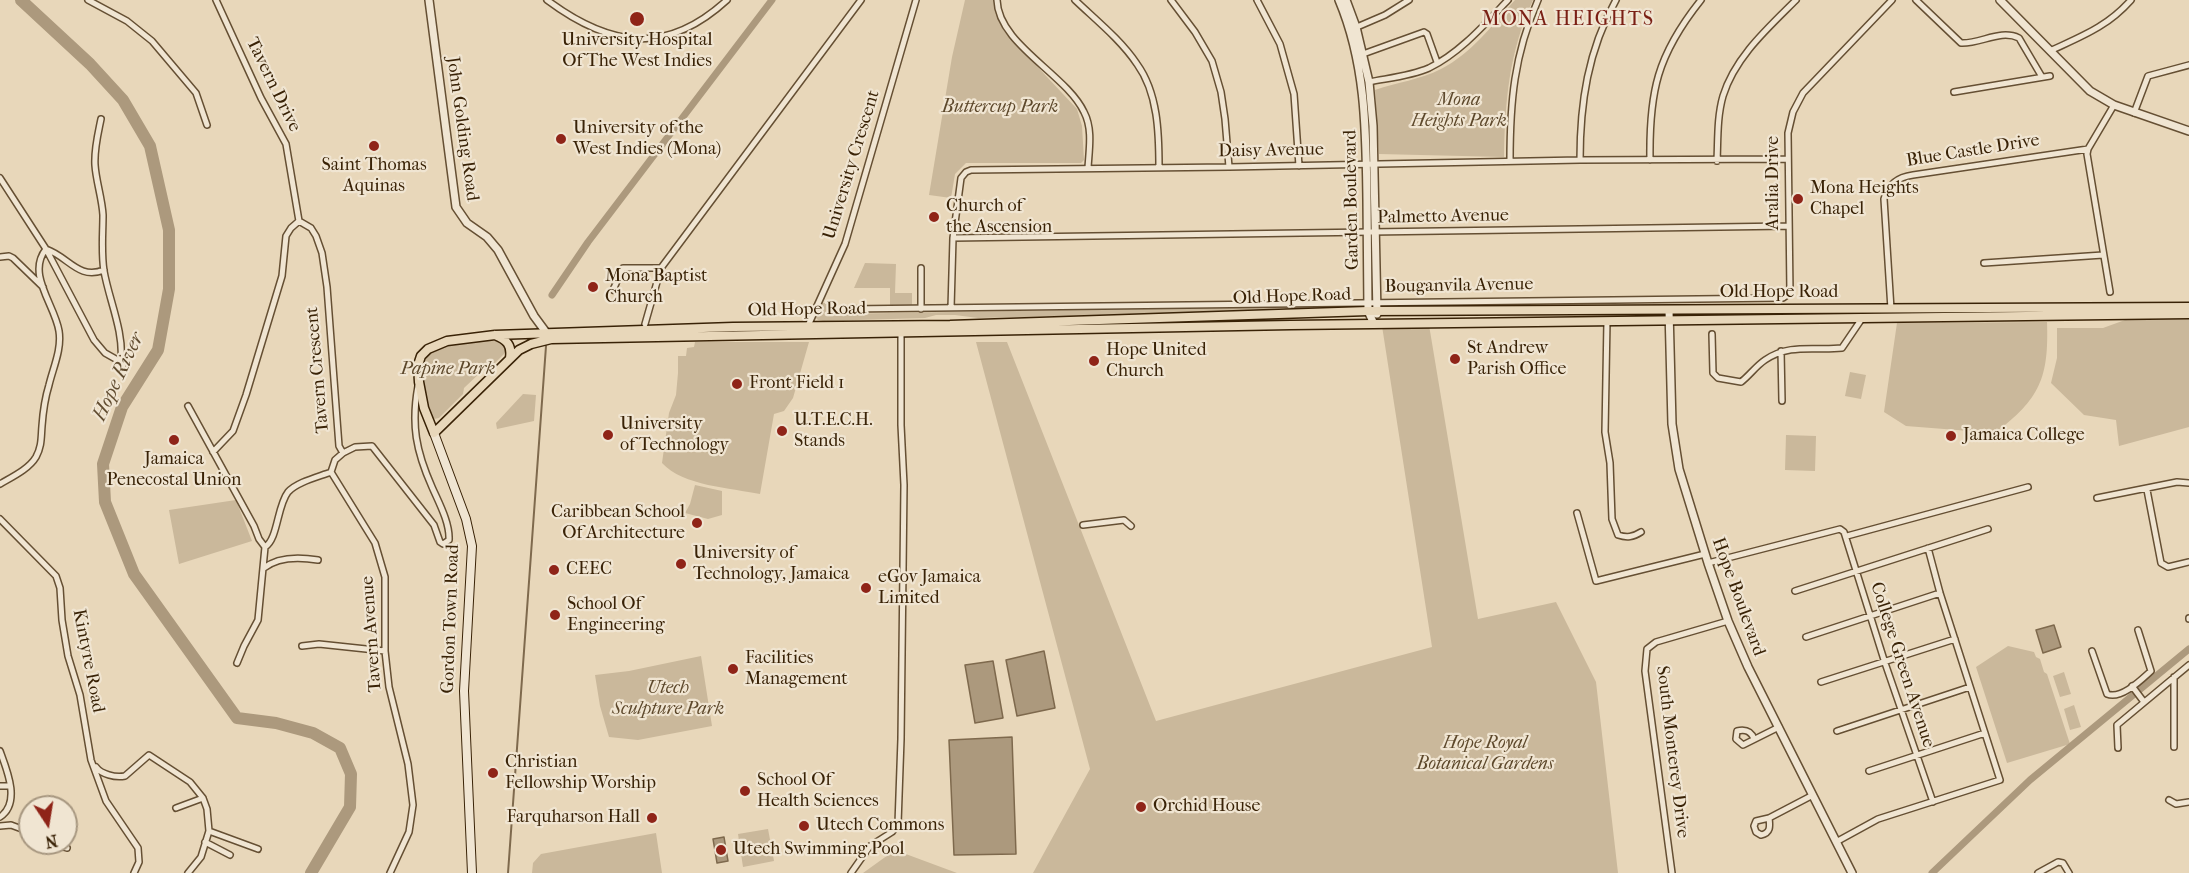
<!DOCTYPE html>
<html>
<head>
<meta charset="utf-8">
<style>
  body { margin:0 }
  #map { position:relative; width:2189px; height:873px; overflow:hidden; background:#e8d7ba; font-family:"IM FELL French Canon",serif }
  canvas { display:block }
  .north { position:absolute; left:18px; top:795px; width:60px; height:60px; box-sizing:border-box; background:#f0e5d2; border:2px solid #a79780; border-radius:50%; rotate:168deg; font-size:16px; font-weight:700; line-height:24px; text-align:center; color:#392206 }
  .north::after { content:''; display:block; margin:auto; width:21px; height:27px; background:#8f2418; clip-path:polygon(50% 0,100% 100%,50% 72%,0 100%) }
</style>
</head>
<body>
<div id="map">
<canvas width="2189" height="873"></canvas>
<div class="north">N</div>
</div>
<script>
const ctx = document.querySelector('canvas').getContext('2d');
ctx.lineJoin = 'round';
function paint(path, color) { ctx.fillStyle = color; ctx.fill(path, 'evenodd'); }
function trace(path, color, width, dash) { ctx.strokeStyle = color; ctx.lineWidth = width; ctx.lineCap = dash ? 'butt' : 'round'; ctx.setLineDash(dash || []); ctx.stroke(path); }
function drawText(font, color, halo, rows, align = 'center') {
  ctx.font = font + ' "IM FELL French Canon",serif'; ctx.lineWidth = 4.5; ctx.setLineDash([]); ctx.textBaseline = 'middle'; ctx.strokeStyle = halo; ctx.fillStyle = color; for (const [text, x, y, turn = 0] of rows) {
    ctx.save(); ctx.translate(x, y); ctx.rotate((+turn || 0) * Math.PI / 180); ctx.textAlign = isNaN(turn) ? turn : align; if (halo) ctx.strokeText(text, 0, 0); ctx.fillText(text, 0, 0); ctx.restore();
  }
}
const green = new Path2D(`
  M965 0H994L999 22 1005 32 1077 109 1082 126 1084 160 1081 163H966L955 174 951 198 929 195 952 57Z
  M1515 0H1533C1509 52 1505 101 1504 157L1379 154 1375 90C1397 82 1420 80 1441 69 1471 54 1493 24 1515 0Z
  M865 263 896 264 895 293H912V306H890V288H854Z
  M821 302 831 305 833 314 1362 305 1361 309 1300 311C1286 305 1271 309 1256 312L978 318 955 315H936L925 318 823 321 818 320 815 317Z
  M2189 319V427L2119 446 2116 420 2084 415 2051 383 2057 358V328H2103L2125 320Z
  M2047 322C2049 378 2040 399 1995 433L1906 426 1884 412 1897 323Z
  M1429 325 1478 619 1556 602 1596 682 1618 873H1033L1090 769 976 342H1007L1156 721 1432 647 1382 326Z
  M502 341 505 345 507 351 488 370 482 371 464 388 463 394 439 418 434 419 428 415C426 402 421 386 422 373 425 335 475 342 502 341Z
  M695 342H809L793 398 784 411 774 414 760 494C731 488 683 486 662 463L669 413 676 395 678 373V356H686L687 348 694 347Z
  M1850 372 1866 375 1861 399 1845 396Z
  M523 394 536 395 534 421 497 429 496 423Z
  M1786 435 1816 436 1815 471 1785 470Z
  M695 485 722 491V515L708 519 685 513 690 504Z
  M236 500 252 541 179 564 169 510Z
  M2008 646 2034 652 2036 657 2040 659 2044 672 2047 674 2070 744 2007 763 1976 667Z
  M701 656 712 726 638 740 609 737 600 706 595 675 629 671Z
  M2064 672 2071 694 2060 697 2053 676Z
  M2074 705 2081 727 2070 730 2064 709Z
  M768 829 774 861 743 867 738 834Z
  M656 833 662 873H532L533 863 541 854Z
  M895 850 957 873H863Z`);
const water = new Path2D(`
  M2054 625 2061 647 2043 653 2036 630Z
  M1044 651 1055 708 1017 716 1006 660Z
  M993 661 1003 718 975 723 965 665Z
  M1012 737 1016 854 954 855 949 740Z
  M724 837 728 861 717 863 713 839Z`);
const stream = new Path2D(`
  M508 873 546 346`);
const canal = new Path2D(`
  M552 295 588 242 772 0
  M1932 873 2030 780 2189 649`);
const river = new Path2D(`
  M21 0 90 64 123 100 150 146 169 230V289L158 350 122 407 103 464 105 502 134 574 237 718 276 723 313 733 340 748 351 774 350 807 311 873`);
const minor = new Path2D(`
  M88 0 127 21 152 41 196 93 207 125
  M216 0 261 98 286 144 299 221
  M547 0C610 47 666 56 727 0
  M997 0C998 44 1066 74 1084 112 1093 129 1089 150 1088 168
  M1075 0C1096 20 1121 40 1137 64 1158 93 1159 133 1159 168
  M1171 0 1195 32 1212 61 1221 92 1225 119 1229 167
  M1257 0 1280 44 1294 94 1299 166
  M1916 0 1961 43C1981 44 2000 29 2019 38L2042 77
  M1350 30 1385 15 1409 0
  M2050 51C2082 36 2107 27 2131 0
  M1363 54 1424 32 1427 34 1437 62
  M1369 82C1389 78 1411 76 1429 68 1460 53 1485 24 1508 0
  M1954 92 2050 76
  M2134 113 2148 76 2189 65
  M101 119C98 134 94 149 95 165 96 181 102 198 103 215 103 233 101 252 104 271 109 300 124 331 121 362
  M1580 160C1580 103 1588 50 1616 0
  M1650 160C1649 92 1657 55 1701 0
  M1510 161C1510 102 1514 55 1538 0
  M1717 161C1718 139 1717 117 1723 96 1735 57 1768 28 1796 0
  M0 178 46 249 94 340 105 353 121 362 123 366
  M299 221 311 228 316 236 322 253 327 287 339 446 343 453 355 447 372 446 434 525 440 542 443 544 449 540C450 523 439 503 432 487 416 451 411 425 418 386
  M953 238 1789 226
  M0 257 9 256 13 258 43 287
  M1984 263 2103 255
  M921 268V309
  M613 290 623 268H661
  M2110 292 2087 154 2088 149 2114 105
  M951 308 953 238 961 178 966 172 971 170 1229 167 1580 160 1788 159
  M848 309 1783 298 1790 293 1788 133 1793 112 1803 93 1892 0
  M1891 309 1884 199C1888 184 1898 177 1913 175L2088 149
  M1607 321 1605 432 1610 463 1612 519 1618 535C1627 538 1633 537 1641 532
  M645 324 661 268 861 0
  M807 328 845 244 916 0
  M1712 334 1713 373 1718 378 1741 382C1749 376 1756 366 1765 360 1790 343 1814 351 1842 348L1863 317
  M1781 351 1782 401
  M188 406 254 526 259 539 265 547C278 539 277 506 288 492 297 482 318 477 331 472L335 460 343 453
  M213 452 233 431 246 395 282 276 286 236 291 228 299 221
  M331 472 375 543 385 577V651L389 687 408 764 413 805 409 832 390 873
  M0 484C12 477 29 469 36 457 42 446 41 437 42 426 43 412 45 398 49 385 53 368 62 349 59 331 55 305 26 274 46 249 69 257 78 280 104 270
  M2147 490 2161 563 2168 567 2189 562
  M2097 498 2177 482 2189 483
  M1577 513 1596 581 1705 554
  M0 519 56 576 60 588 62 620 68 656 80 695 91 760 106 801 138 848 139 862 134 873
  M1083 525 1124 520 1131 526
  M1847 536 2028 487
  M1708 563 1840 529 1844 532 1885 663 1933 802
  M264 568C279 556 300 557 318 560
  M1795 591 1988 529
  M2189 618V619
  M1806 637 1940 593
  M302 646 319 644 385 651
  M2092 651 2107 694C2121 700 2141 680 2151 671L2138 630
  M237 663 244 646 258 620 265 547
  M2174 677V747
  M1821 682 1955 639
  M2132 686 2144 702
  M1837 731 1970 687
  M1754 739C1751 731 1746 729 1737 731L1736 739 1743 745 1779 727
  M2118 748 2117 725 2189 665
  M0 751C7 770 21 803 0 817
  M96 767C101 774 115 778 125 776L149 755 190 782 203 798 207 809 209 831 201 857 188 873
  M1869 771 1985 733
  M0 786H10
  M2169 800 2176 804 2189 802
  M176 808 203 798
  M1769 818C1770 826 1771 833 1761 835L1756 832 1754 826 1756 821 1769 818 1813 795
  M0 826 11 825 30 832
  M209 831 258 849
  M205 842 230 855
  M1836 842 1878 819 2000 780 1940 593 1928 548
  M49 843 67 848
  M851 873 870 846 892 832 898 824 901 739 904 485 901 425V331
  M1672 873 1645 671 1647 649 1656 642 1728 621
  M2038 873 2058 862 2063 863 2069 873`);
const tertiary = new Path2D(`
  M429 0 456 207 467 223 487 237 498 250 534 316 548 335
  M1339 0C1366 64 1366 131 1367 200 1367 237 1368 274 1368 311L1374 324
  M1346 0 1356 27 1369 82 1373 126 1377 314
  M2000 0 2090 91 2114 105 2189 131
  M1669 310 1672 424 1679 469 1708 563 1728 621 1748 667 1852 873`);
const secondary = new Path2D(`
  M434 433 466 519 472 546 464 691 472 873`);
const primary = new Path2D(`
  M2189 307 1368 311 950 325 733 327 495 335 447 341 428 349 421 356 418 365 419 382 424 408 434 433 519 350 531 344 551 339 1291 325 2189 314
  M495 335C507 340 512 345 510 358`);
const markers = [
  [637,19,8,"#8f2418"],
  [561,139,6,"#8f2418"],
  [374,146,6,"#8f2418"],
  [1798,199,6,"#8f2418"],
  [934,217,6,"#8f2418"],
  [593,287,6,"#8f2418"],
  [1455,359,6,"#8f2418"],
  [1094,361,6,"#8f2418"],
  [737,384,6,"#8f2418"],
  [782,431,6,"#8f2418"],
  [608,435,6,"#8f2418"],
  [1951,436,6,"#8f2418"],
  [174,440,6,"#8f2418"],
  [697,523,6,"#8f2418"],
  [681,564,6,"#8f2418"],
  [554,570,6,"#8f2418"],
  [866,588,6,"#8f2418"],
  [555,615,6,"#8f2418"],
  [733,669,6,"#8f2418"],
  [493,773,6,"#8f2418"],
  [745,791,6,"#8f2418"],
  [1141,807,6,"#8f2418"],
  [652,818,6,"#8f2418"],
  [804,826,6,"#8f2418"],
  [721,850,6,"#8f2418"]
];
const poiNames = [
  ["University Hospital",637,41,"center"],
  ["Of The West Indies",637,62,"center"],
  ["University of the",573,129],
  ["West Indies (Mona)",573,150],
  ["Saint Thomas",374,166,"center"],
  ["Aquinas",374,187,"center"],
  ["Mona Heights",1810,189],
  ["Chapel",1810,210],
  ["Church of",946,207],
  ["the Ascension",946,228],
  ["Mona Baptist",605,277],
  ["Church",605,298],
  ["St Andrew",1467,349],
  ["Parish Office",1467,370],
  ["Hope United",1106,351],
  ["Church",1106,372],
  ["Front Field 1",749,384],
  ["U.T.E.C.H.",794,421],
  ["Stands",794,442],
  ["University",620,425],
  ["of Technology",620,446],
  ["Jamaica College",1963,436],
  ["Jamaica",174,460,"center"],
  ["Penecostal Union",174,481,"center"],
  ["Caribbean School",685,513,"right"],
  ["Of Architecture",685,534,"right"],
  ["University of",693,554],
  ["Technology, Jamaica",693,575],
  ["CEEC",566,570],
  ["eGov Jamaica",878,578],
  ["Limited",878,599],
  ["School Of",567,605],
  ["Engineering",567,626],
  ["Facilities",745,659],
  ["Management",745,680],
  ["Christian",505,763],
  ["Fellowship Worship",505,784],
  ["School Of",757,781],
  ["Health Sciences",757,802],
  ["Orchid House",1153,807],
  ["Farquharson Hall",640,818,"right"],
  ["Utech Commons",816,826],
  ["Utech Swimming Pool",733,850]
];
const streetNames = [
  ["Tavern Drive",273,85,64],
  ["John Golding Road",462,129,82],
  ["Daisy Avenue",1271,151,-1],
  ["Blue Castle Drive",1973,151,-9],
  ["University Crescent",852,165,-73],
  ["Aralia Drive",1774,183,-90],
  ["Garden Boulevard",1352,200,-91],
  ["Palmetto Avenue",1443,217,-1],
  ["Bouganvila Avenue",1459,286,-1],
  ["Old Hope Road",1779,293],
  ["Old Hope Road",1292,297,-2],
  ["Old Hope Road",807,310,-1],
  ["Tavern Crescent",318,370,-95],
  ["Hope Boulevard",1738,597,70],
  ["Gordon Town Road",451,619,-88],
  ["Tavern Avenue",372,634,-94],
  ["Kintyre Road",88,661,79],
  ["College Green Avenue",1902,665,72],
  ["South Monterey Drive",1672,752,83]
];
const parkNames = [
  ["Mona",1459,101],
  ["Heights Park",1459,122],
  ["Buttercup Park",1000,108],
  ["Papine Park",448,370],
  ["Utech",668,689],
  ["Sculpture Park",668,710],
  ["Hope Royal",1485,744],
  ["Botanical Gardens",1485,765]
];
const neighbourhoodNames = [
  ["MONA HEIGHTS",1568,20]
];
const waterNames = [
  ["Hope River",119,377,-65]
];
paint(green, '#cab89b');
paint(water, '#ac997d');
trace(water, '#7e694d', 1.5);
trace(stream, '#7e694d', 2);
trace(canal, '#ac997d', 7);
trace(river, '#ac997d', 12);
trace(minor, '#654f33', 8);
trace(tertiary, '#654f33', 10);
trace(secondary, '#392206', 10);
trace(primary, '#392206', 11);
trace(minor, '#f0e5d2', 5);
trace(tertiary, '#f0e5d2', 7);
trace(secondary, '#f0e5d2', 8);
trace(primary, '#e8d7ba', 8);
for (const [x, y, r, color] of markers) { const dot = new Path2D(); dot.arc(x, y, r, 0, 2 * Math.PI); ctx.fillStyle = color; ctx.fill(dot); trace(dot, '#f0e5d2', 2); }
drawText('18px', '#392206', '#f0e5d2', poiNames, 'left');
drawText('18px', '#392206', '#f0e5d2', streetNames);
drawText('italic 18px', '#5d482b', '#f0e5d2', parkNames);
ctx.letterSpacing = '1.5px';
drawText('20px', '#7a1f14', '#f0e5d2', neighbourhoodNames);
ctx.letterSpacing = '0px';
drawText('italic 20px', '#614c30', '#f0e5d2', waterNames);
</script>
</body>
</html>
